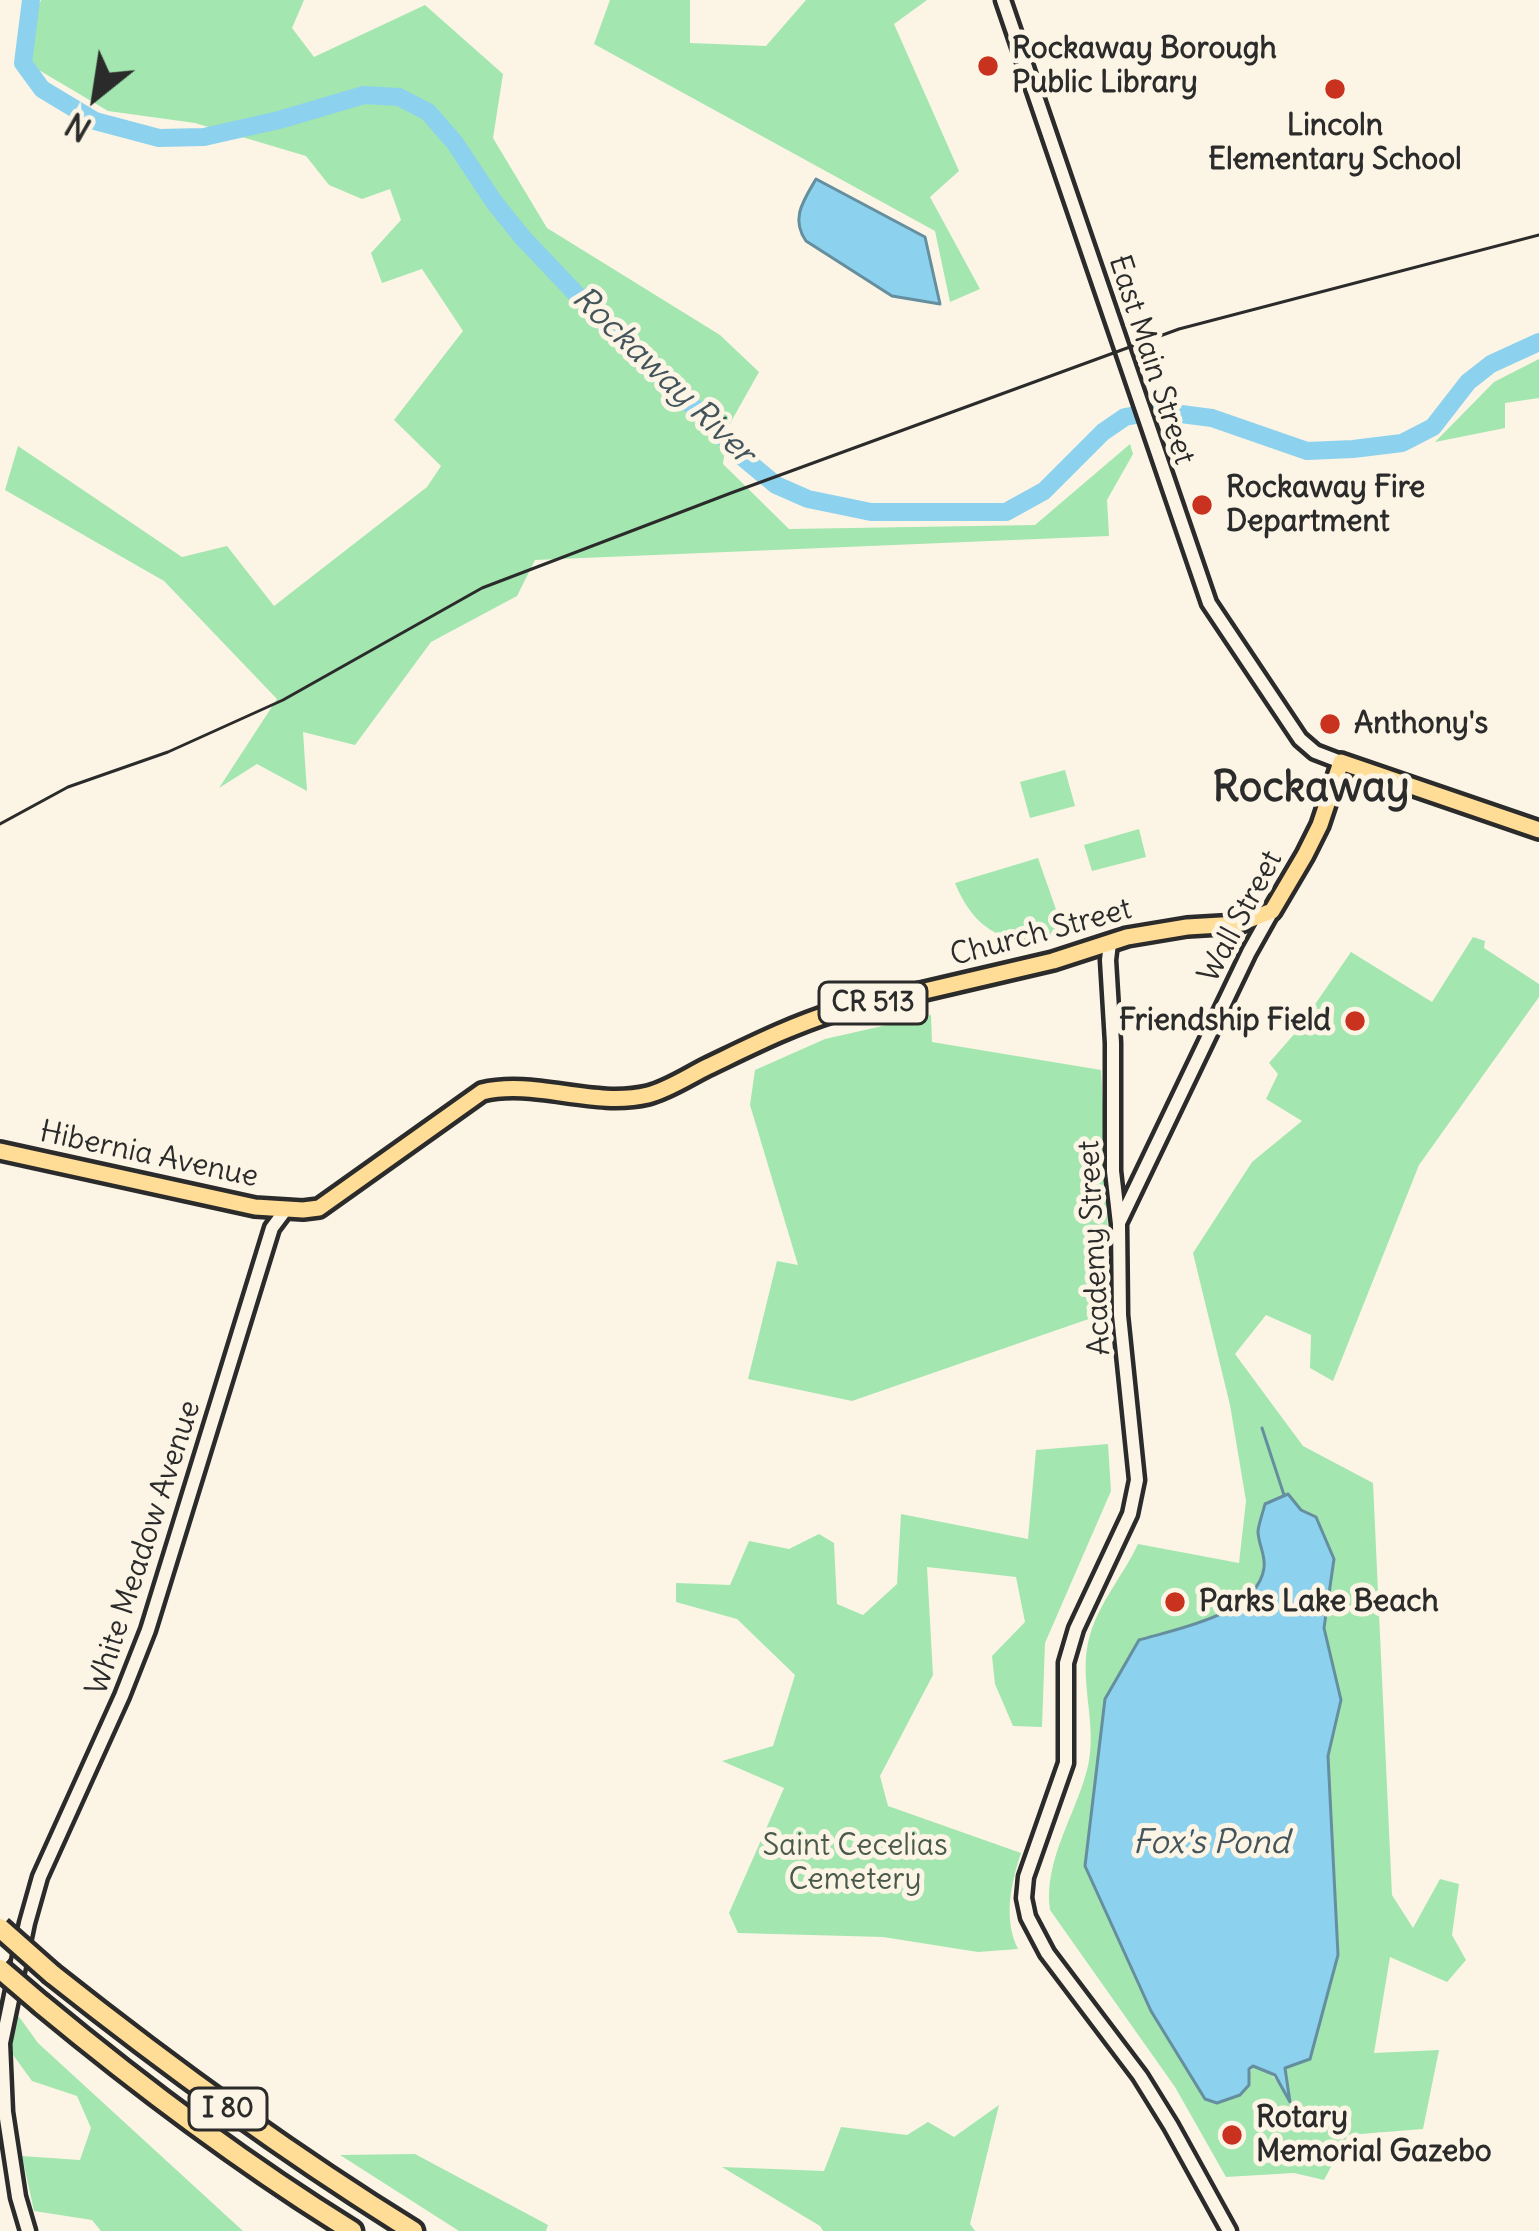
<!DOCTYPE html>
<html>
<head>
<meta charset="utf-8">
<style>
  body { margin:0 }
  #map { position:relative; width:1539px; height:2231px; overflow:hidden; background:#fcf5e5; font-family:Delius,sans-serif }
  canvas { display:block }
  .north { position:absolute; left:36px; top:36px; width:120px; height:120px; -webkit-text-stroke:9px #fcf5e5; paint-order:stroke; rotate:210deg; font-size:33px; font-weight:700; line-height:48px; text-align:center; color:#2b2b2b }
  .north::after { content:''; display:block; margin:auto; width:42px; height:54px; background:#2b2b2b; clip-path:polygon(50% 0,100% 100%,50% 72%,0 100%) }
</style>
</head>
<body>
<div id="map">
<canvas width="1539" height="2231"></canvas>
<div class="north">N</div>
</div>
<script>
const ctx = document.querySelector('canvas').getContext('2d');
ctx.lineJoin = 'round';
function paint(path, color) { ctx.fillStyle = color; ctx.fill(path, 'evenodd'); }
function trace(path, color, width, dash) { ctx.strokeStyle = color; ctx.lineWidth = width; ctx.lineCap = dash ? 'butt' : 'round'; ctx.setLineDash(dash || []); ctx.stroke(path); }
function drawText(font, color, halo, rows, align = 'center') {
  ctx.font = font + ' Delius,sans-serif'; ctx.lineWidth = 10; ctx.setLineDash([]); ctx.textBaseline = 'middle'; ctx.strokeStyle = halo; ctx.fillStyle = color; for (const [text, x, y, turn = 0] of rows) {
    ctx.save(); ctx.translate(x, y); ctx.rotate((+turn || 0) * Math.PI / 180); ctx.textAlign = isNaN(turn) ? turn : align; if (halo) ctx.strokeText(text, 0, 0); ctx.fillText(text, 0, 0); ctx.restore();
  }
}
const green = new Path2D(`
  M41 0H304L292 28 314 57 425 5 503 74 493 138 547 228 720 335 759 372 728 427 723 464 789 529 1035 525 1130 444 1133 454 1107 500 1109 536 535 560 517 596 431 642 355 745 303 732 307 791 257 764 219 788 277 699 164 581 5 490 18 446 182 557 227 546 274 606 427 487 441 466 394 420 463 331 422 269 382 283 371 253 401 220 390 189 362 199 329 185 306 156 195 123 108 111 32 66 29 30Z
  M610 0H690V43L766 46 806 0H927L894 24 959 171 930 197 980 289 950 302 935 231 594 44Z
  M1539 359V398L1505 403V428L1435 442 1494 382Z
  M1065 770 1075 806 1030 818 1020 782Z
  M1139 829 1146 857 1092 871 1084 845Z
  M1038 858 1065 935C1012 949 976 935 955 883Z
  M1473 937 1485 941 1484 948 1539 984V997L1419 1165 1333 1381 1310 1368 1311 1335 1266 1315 1235 1354 1303 1446 1373 1483 1392 1895 1413 1928 1440 1879 1459 1884 1452 1935 1466 1960 1447 1982 1390 1957 1374 2053 1439 2050 1423 2129 1348 2135 1324 2180 1294 2173 1226 2177 1175 2087 1050 1910C1043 1860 1077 1813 1088 1766 1098 1722 1077 1678 1090 1635 1099 1603 1124 1574 1138 1544L1239 1563 1246 1501 1230 1405 1193 1253 1252 1162 1302 1121 1266 1099 1278 1074 1269 1063 1296 1032 1351 952 1432 1002ZM1288 1494 1334 1558 1324 1628 1341 1701 1328 1756 1338 1955 1310 2059 1284 2067 1289 2098C1278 2083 1273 2070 1253 2066L1248 2077 1098 1761 1105 1699 1139 1640C1175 1630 1267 1612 1265 1561 1265 1552 1260 1541 1258 1532Z
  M931 1015 932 1042 1101 1070 1108 1193 1106 1313 852 1401 748 1379 777 1261 798 1265 750 1105 755 1070 825 1039Z
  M1108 1444 1111 1491 1045 1643 1042 1727 1013 1726 995 1684 992 1656 1025 1622 1016 1577 927 1567 933 1675 880 1776 888 1806 1021 1853C1011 1883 1003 1919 1018 1949L978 1952 883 1937 738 1933 729 1913 784 1788 722 1761 773 1746 795 1675 737 1619 676 1602V1583L730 1585 749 1541 789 1549 819 1534 834 1543 837 1604 863 1615 897 1584 901 1514 1028 1539 1036 1450Z
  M0 2002 20 2018 38 2043 243 2231H101L92 2220 34 2211 22 2156 80 2160 91 2128 77 2096 32 2081 0 2037Z
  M999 2105 970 2224 975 2231H823L820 2226 722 2167 824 2171 841 2127 907 2135 928 2122 954 2137Z
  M415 2154 548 2225 546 2231H459L340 2155Z`);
const water = new Path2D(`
  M816 179 925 237 940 304 892 296 806 241C790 218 804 200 816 179Z
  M1288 1494 1301 1510 1316 1517 1334 1559 1324 1628 1341 1700 1328 1756 1338 1955 1310 2059 1285 2068 1290 2102 1275 2075 1253 2066 1249 2069V2085L1240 2095 1217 2103 1205 2099 1151 2011 1085 1866 1105 1699 1139 1640C1176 1629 1257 1615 1264 1568 1266 1555 1258 1544 1258 1531 1259 1523 1263 1512 1265 1504Z`);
const stream = new Path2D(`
  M1262 1428 1284 1495`);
const river = new Path2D(`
  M31 0 23 63 42 89 95 121 159 138 204 137 279 120 364 95 399 97 428 112 455 143 494 202 523 238 620 340 707 419 741 456 776 485 808 499 871 512H1006L1044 491 1103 432 1125 417 1158 411 1212 418 1307 451 1353 449 1402 443 1433 427 1468 382 1491 364 1539 342`);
const tertiary = new Path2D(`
  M1003 0 1209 603 1300 739 1315 752 1341 762
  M1110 943 1108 960 1113 1043V1171L1119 1224 1120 1315 1137 1480 1130 1514 1076 1629 1066 1663V1763L1026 1877 1024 1898 1028 1917 1047 1953 1140 2076 1171 2126 1229 2231
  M1119 1223 1249 952 1272 911
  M28 2231 18 2197 5 2112 2 2043 27 1923 40 1877 122 1696 148 1630 272 1228 287 1208`);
const primary = new Path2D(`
  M0 1151 255 1207 303 1210 319 1208 482 1092C535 1079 593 1108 648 1095 668 1090 689 1076 707 1067 749 1047 790 1026 835 1012L1053 961 1127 937 1187 927 1238 924 1272 911 1305 855 1320 825 1341 762 1539 830`);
const motorway = new Path2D(`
  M52 1974C168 2066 287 2153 413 2231
  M41 2004C140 2086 242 2163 352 2231`);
const rail = new Path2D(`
  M0 824 68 787 168 752 283 700 482 588 731 493 1179 329 1539 235`);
const motorwayBridge = new Path2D(`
  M0 1928 52 1974
  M0 1969 41 2004`);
const markers = [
  [988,66,12,"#c8321e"],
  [1335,89,12,"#c8321e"],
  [1202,505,12,"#c8321e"],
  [1330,724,12,"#c8321e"],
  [1355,1021,12,"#c8321e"],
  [1175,1602,12,"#c8321e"],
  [1232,2135,12,"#c8321e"]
];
const shields = [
  [873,1003,108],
  [228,2109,78]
];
const shieldNames = [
  ["CR 513",873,1003],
  ["I 80",228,2109]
];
const poiNames = [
  ["Rockaway Borough",1012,49],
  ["Public Library",1012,83],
  ["Lincoln",1335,126,"center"],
  ["Elementary School",1335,160,"center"],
  ["Rockaway Fire",1226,488],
  ["Department",1226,522],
  ["Anthony's",1354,724],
  ["Friendship Field",1331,1021,"right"],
  ["Parks Lake Beach",1199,1602],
  ["Rotary",1256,2118],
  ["Memorial Gazebo",1256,2152]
];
const streetNames = [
  ["East Main Street",1151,360,72],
  ["Wall Street",1241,917,-62],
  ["Church Street",1041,933,-15],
  ["Hibernia Avenue",149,1155,12],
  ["Academy Street",1095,1248,-93],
  ["White Meadow Avenue",144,1548,-72]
];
const parkNames = [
  ["Saint Cecelias",855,1846],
  ["Cemetery",855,1880]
];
const waterNames = [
  ["Rockaway River",663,376,44],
  ["Fox's Pond",1211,1844]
];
const districtNames = [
  ["Rockaway",1311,789]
];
paint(green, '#a3e6b0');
paint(water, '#8cd1ed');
trace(water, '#658f9f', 3);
trace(stream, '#658f9f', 3);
trace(river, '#8cd1ed', 18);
trace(tertiary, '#2b2b2b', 21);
trace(primary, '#2b2b2b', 24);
trace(motorway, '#2b2b2b', 27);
trace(tertiary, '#fcf5e5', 12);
trace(primary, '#ffdd96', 15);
trace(motorway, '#ffdd96', 18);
trace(rail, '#2b2b2b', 3);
trace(motorwayBridge, '#2b2b2b', 27, []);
trace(motorwayBridge, '#ffdd96', 18);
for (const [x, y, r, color] of markers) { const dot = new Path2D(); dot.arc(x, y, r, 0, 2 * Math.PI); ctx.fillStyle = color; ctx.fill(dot); trace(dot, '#fcf5e5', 4.5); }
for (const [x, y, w] of shields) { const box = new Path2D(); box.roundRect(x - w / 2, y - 21, w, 42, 9); ctx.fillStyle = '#fcf5e5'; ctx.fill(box); trace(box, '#2b2b2b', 3); }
drawText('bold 27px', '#2b2b2b', null, shieldNames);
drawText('bold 30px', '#2b2b2b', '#fcf5e5', poiNames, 'left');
drawText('30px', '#2b2b2b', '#fcf5e5', streetNames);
drawText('30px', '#495a4c', '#fcf5e5', parkNames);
drawText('italic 33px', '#43545c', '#fcf5e5', waterNames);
drawText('bold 42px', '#2b2b2b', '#fcf5e5', districtNames);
</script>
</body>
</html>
